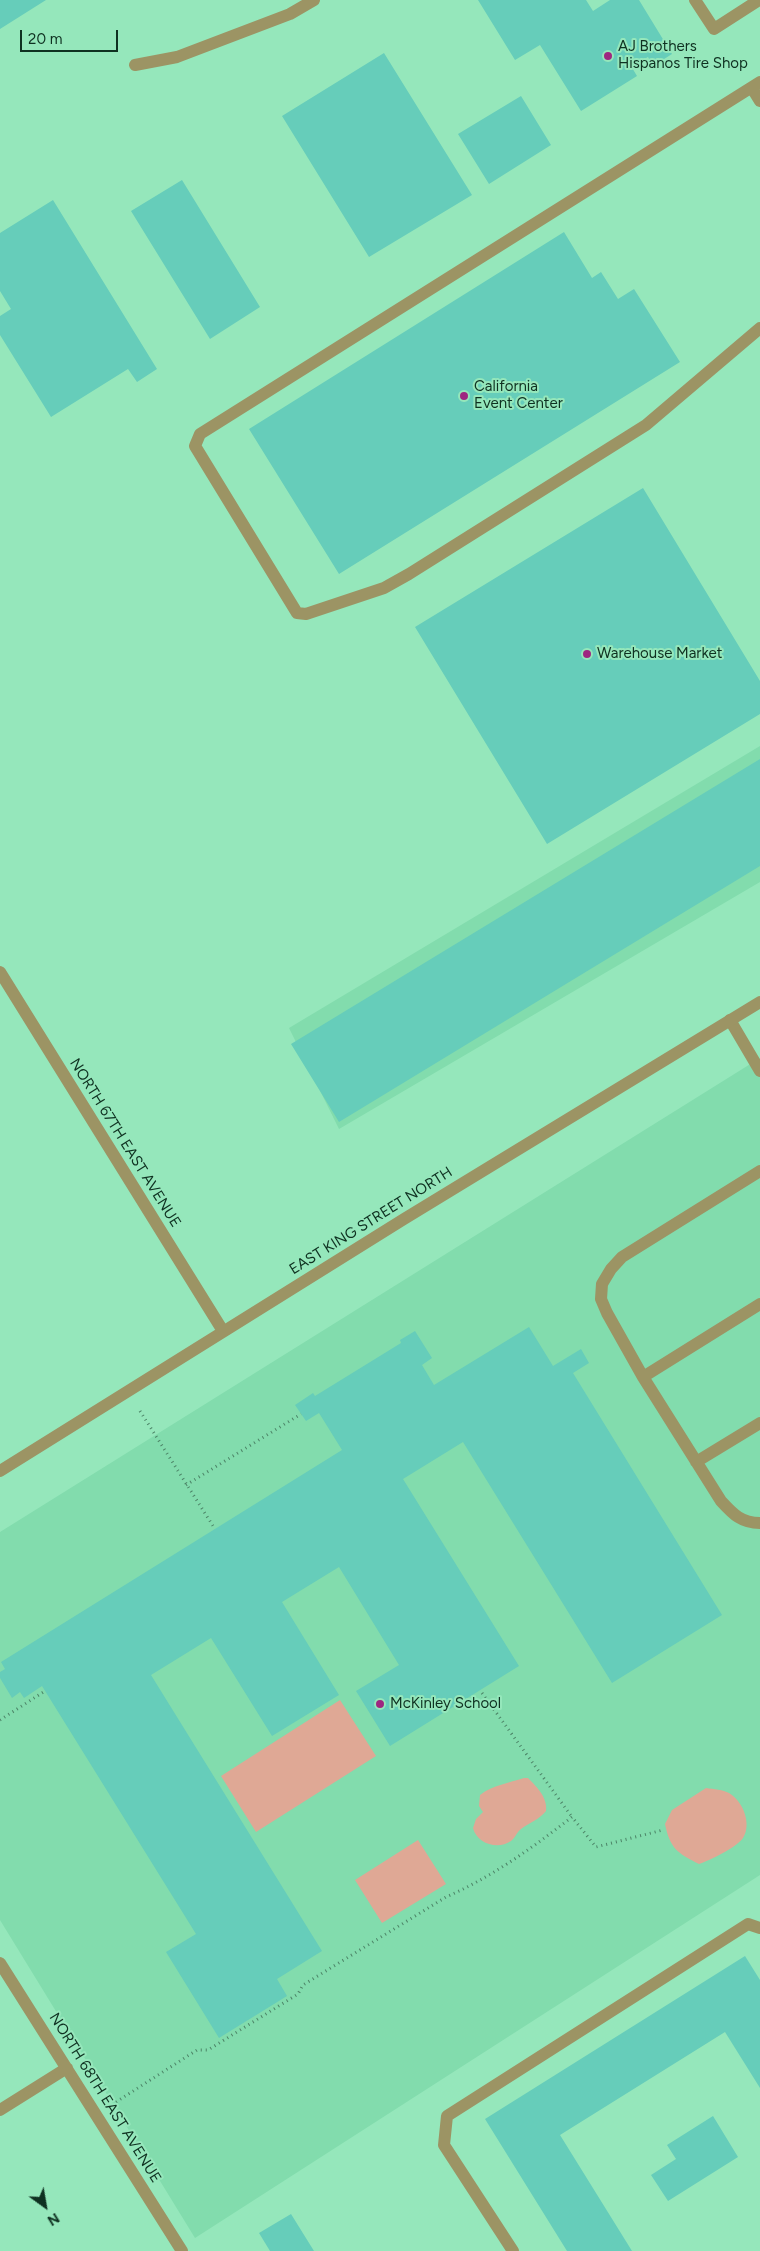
<!DOCTYPE html>
<html>
<head>
<meta charset="utf-8">
<style>
  body { margin:0 }
  #map { position:relative; width:760px; height:2251px; overflow:hidden; background:#95e7bb; font-family:Figtree,sans-serif }
  canvas { display:block }
  .north { position:absolute; left:20px; top:2181px; width:50px; height:50px; -webkit-text-stroke:4px #95e7bb; paint-order:stroke; rotate:148deg; font-size:14px; font-weight:700; line-height:20px; text-align:center; color:#0f3121 }
  .north::after { content:''; display:block; margin:auto; width:18px; height:22px; background:#0f3121; clip-path:polygon(50% 0,100% 100%,50% 72%,0 100%) }
  .scale { position:absolute; left:20px; top:30px; width:98px; height:22px; box-sizing:border-box; border:2px solid #0f3121; border-top:0; padding-left:6px; font-size:15px; line-height:18px; white-space:nowrap; color:#0f3121; -webkit-text-stroke:4px #95e7bb; paint-order:stroke }
</style>
</head>
<body>
<div id="map">
<canvas width="760" height="2251"></canvas>
<div class="north">N</div>
<div class="scale">20 m</div>
</div>
<script>
const ctx = document.querySelector('canvas').getContext('2d');
ctx.lineJoin = 'round';
function paint(path, color) { ctx.fillStyle = color; ctx.fill(path, 'evenodd'); }
function trace(path, color, width, dash) { ctx.strokeStyle = color; ctx.lineWidth = width; ctx.lineCap = dash ? 'butt' : 'round'; ctx.setLineDash(dash || []); ctx.stroke(path); }
function drawText(font, color, halo, rows, align = 'center') {
  ctx.font = font + ' Figtree,sans-serif'; ctx.lineWidth = 4; ctx.setLineDash([]); ctx.textBaseline = 'middle'; ctx.strokeStyle = halo; ctx.fillStyle = color; for (const [text, x, y, turn = 0] of rows) {
    ctx.save(); ctx.translate(x, y); ctx.rotate((+turn || 0) * Math.PI / 180); ctx.textAlign = isNaN(turn) ? turn : align; if (halo) ctx.strokeText(text, 0, 0); ctx.fillText(text, 0, 0); ctx.restore();
  }
}
const built = new Path2D(`
  M760 746V882L339 1129 289 1028Z
  M760 1058V1875L195 2238 0 1920V1532Z`);
const green = new Path2D(`
  M340 1700 376 1756 256 1832 221 1776Z
  M524 1778H528C537 1787 548 1798 546 1811 540 1819 529 1823 521 1829 516 1833 516 1837 511 1841 498 1850 477 1844 473 1828L476 1819 483 1812 479 1806 480 1795C493 1785 509 1783 524 1778Z
  M706 1788C714 1789 723 1790 729 1793 743 1801 752 1824 743 1838 736 1848 710 1860 699 1864 677 1853 670 1848 665 1824L672 1810Z
  M418 1840 446 1884 382 1923 355 1880Z`);
const building = new Path2D(`
  M0 0H46L0 29Z
  M478 0H586L593 11 610 0H639L672 54 653 66 648 57 631 66 637 76 581 111 540 45 515 60Z
  M384 53 472 195 369 257 282 116Z
  M521 96 551 145 489 184 458 134Z
  M182 180 260 307 210 339 131 211Z
  M53 200 157 369 137 382 128 369 51 417 0 335V316L11 309 0 291V233Z
  M564 232 592 278 601 272 618 299 634 289 680 362 339 574 249 429Z
  M643 488 760 681V714L547 844 415 627Z
  M760 759V866L339 1122 291 1044Z
  M529 1327 553 1366 581 1349 589 1363 573 1373 722 1615 612 1683 463 1442 403 1479 519 1666 390 1746 356 1691 399 1665 339 1567 282 1602 339 1695 272 1736 211 1638 151 1675 322 1951 277 1979 287 1996 219 2038 166 1952 196 1934 42 1686 24 1698 20 1692 12 1698 0 1678V1672L5 1669 1 1662 342 1450 319 1413 306 1421 295 1405 313 1393 315 1396 401 1343 400 1340 415 1331 432 1358 422 1365 434 1385Z
  M745 1956 760 1980V2088L725 2032 560 2135 632 2251H567L485 2119Z
  M713 2116 738 2157 668 2201 651 2175 676 2159 667 2145Z
  M291 2214 314 2251H270L259 2233Z`);
const path = new Path2D(`
  M140 1411 215 1529
  M186 1485 301 1414
  M482 1693 572 1817
  M0 1720 45 1691
  M116 2102 197 2050H208L298 1994 303 1985 446 1897C492 1877 532 1848 572 1817L596 1847 663 1830`);
const lane = new Path2D(`
  M695 0 714 29 759 0
  M760 82 200 434 195 446 297 613 306 614 384 588 409 574 646 425 760 328
  M752 88 760 101
  M730 1020 760 1071
  M760 1171 622 1257 611 1269 602 1284 601 1299 607 1313 643 1377 721 1501C733 1514 741 1523 760 1523
  M643 1377 760 1304
  M696 1462 760 1423
  M513 2251 444 2145 447 2116 748 1924 760 1928`);
const street = new Path2D(`
  M135 65 177 57 290 14 314 0
  M0 972 223 1331
  M0 1471 404 1219 760 1002
  M0 1963 182 2251
  M0 2110 67 2068`);
const markers = [
  [608,56,5,"#9e2780"],
  [464,396,5,"#9e2780"],
  [587,654,5,"#9e2780"],
  [380,1704,5,"#9e2780"]
];
const poiNames = [
  ["AJ Brothers",618,47],
  ["Hispanos Tire Shop",618,64],
  ["California",474,387],
  ["Event Center",474,404],
  ["Warehouse Market",597,654],
  ["McKinley School",390,1704]
];
const streetNames = [
  ["NORTH 67TH EAST AVENUE",125,1143,58],
  ["EAST KING STREET NORTH",371,1221,-32],
  ["NORTH 68TH EAST AVENUE",105,2098,58]
];
paint(built, '#82dcad');
paint(green, '#dfa895');
paint(building, '#66cdba');
trace(path, '#4c8467', 3, [1, 4]);
trace(lane, '#9c9464', 12);
trace(street, '#9c9464', 12);
for (const [x, y, r, color] of markers) { const dot = new Path2D(); dot.arc(x, y, r, 0, 2 * Math.PI); ctx.fillStyle = color; ctx.fill(dot); trace(dot, '#95e7bb', 2); }
drawText('15px', '#0f3121', '#95e7bb', poiNames, 'left');
drawText('15px', '#0f3121', '#95e7bb', streetNames);
</script>
</body>
</html>
